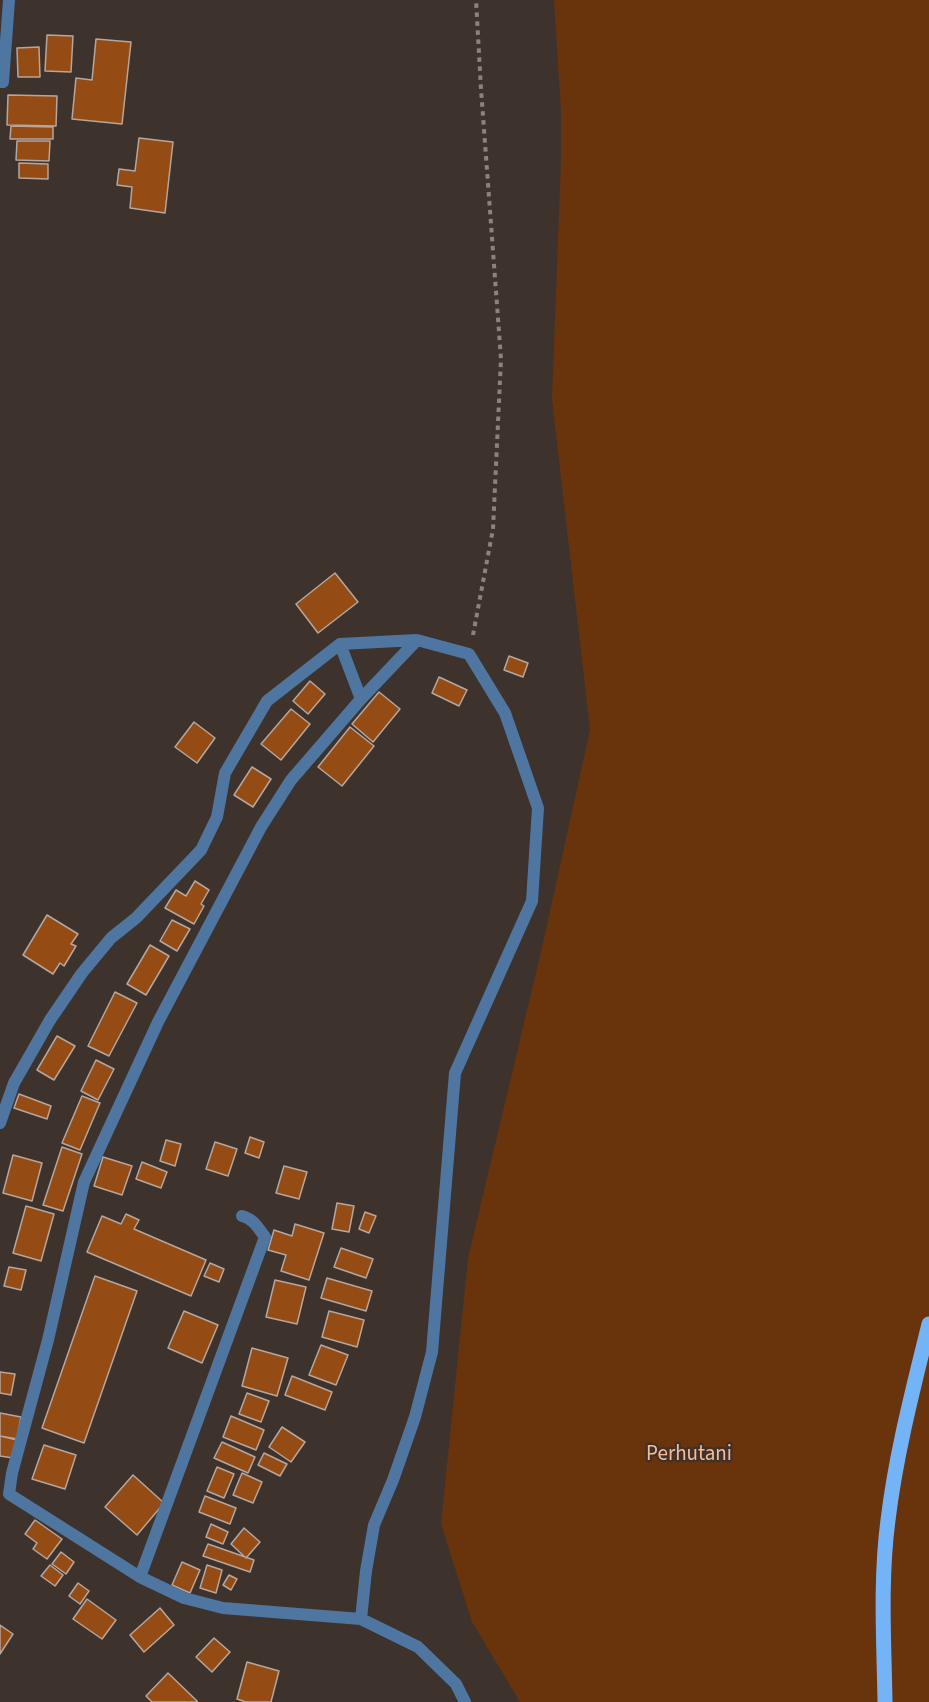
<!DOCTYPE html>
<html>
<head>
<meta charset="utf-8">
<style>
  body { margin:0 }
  canvas { display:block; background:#3d322c }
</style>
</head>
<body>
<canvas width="929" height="1702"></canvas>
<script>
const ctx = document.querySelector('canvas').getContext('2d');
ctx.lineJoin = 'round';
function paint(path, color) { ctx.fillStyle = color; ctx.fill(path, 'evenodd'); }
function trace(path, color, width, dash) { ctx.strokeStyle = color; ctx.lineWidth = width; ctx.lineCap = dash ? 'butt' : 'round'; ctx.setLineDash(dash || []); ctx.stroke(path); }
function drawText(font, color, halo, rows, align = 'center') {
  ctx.font = font + ' "Source Sans 3",sans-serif'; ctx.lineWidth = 4.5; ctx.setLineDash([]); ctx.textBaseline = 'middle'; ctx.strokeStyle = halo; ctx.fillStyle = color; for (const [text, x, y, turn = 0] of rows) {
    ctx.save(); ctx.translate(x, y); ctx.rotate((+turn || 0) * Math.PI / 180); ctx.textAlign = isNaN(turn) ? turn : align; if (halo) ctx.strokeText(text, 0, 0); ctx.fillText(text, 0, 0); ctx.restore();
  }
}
const green = new Path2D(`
  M554 0H929V1702H520L472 1622 441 1524 468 1258 541 952 590 730 552 399 561 160V111Z`);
const building = new Path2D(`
  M47 35 73 36 71 72 45 71Z
  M96 39 131 42 122 124 72 119 76 78 92 80Z
  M39 47 40 77H18L17 48Z
  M8 95 57 96 56 126 7 125Z
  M11 126 53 127V139H10Z
  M139 138 173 142 165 213 130 208 132 187 117 185 119 169 135 171Z
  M17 141H50L49 161 16 160Z
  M19 163 48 164V179L19 178Z
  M335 573 358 602 318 633 296 604Z
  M509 656 528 663 523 677 504 670Z
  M439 677 467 690 459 706 432 693Z
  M310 681 325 694 308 714 293 701Z
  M379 692 400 709 373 742 352 724Z
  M291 709 310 724 281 760 261 744Z
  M194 722 215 738 197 763 175 747Z
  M350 727 374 746 342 786 318 767Z
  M252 767 271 779 253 807 234 795Z
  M195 881 209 890 201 904 204 906 194 924 165 908 176 890 186 896Z
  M47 915 78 934 71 944 76 946 64 966 60 963 53 974 23 955Z
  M172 920 190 929 177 951 160 941Z
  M150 945 169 956 146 995 127 984Z
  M115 992 137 1003 109 1056 88 1046Z
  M57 1036 75 1046 54 1080 37 1070Z
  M96 1060 114 1069 98 1100 81 1091Z
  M19 1094 51 1106 47 1119 14 1108Z
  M82 1096 100 1103 80 1150 62 1143Z
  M250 1137 264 1142 259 1158 245 1153Z
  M166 1140 181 1144 175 1166 160 1161Z
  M215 1142 237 1149 228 1176 206 1169Z
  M62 1147 82 1154 63 1211 43 1205Z
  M13 1155 42 1163 32 1201 3 1193Z
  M103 1157 132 1166 122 1195 94 1186Z
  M142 1162 167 1172 161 1188 136 1179Z
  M284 1166 307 1172 299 1199 276 1193Z
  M337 1203 354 1206 349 1232 332 1229Z
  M26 1206 54 1214 41 1261 13 1253Z
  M365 1212 376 1216 369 1233 359 1229Z
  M126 1214 139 1220 134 1229 206 1260 191 1296 87 1252 102 1216 121 1224Z
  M295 1224 324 1233 309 1280 281 1271 286 1255 268 1250 274 1230 292 1236Z
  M341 1248 373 1259 366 1278 334 1267Z
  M210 1263 224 1269 219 1282 204 1276Z
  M9 1267 26 1270 21 1290 4 1286Z
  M95 1276 137 1291 84 1443 42 1428Z
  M327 1278 372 1291 366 1311 321 1298Z
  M275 1280 306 1287 297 1324 266 1317Z
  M184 1311 218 1325 202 1363 168 1348Z
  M329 1311 364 1320 357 1347 322 1337Z
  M321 1345 348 1355 336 1385 309 1375Z
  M252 1348 288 1358 277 1396 242 1386Z
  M0 1372 15 1374 11 1395 0 1393Z
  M292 1376 332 1392 325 1410 285 1395Z
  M247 1393 269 1401 261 1422 239 1414Z
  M0 1413 21 1417 17 1439 0 1436Z
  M231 1416 264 1430 256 1450 223 1437Z
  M282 1427 305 1442 291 1462 269 1447Z
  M0 1436 17 1440 13 1458 0 1456Z
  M222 1442 255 1457 248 1473 214 1458Z
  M44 1445 76 1455 65 1489 32 1479Z
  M264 1453 287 1464 280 1476 258 1465Z
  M217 1467 234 1474 224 1498 207 1491Z
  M242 1473 262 1482 253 1503 233 1495Z
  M133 1475 164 1503 137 1535 105 1507Z
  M205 1496 236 1508 230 1524 199 1512Z
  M35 1520 62 1539 47 1559 33 1549 37 1543 25 1534Z
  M211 1524 228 1532 223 1544 206 1537Z
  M244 1528 260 1542 246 1558 231 1544Z
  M208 1544 254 1560 250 1572 203 1556Z
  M61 1552 74 1562 66 1574 52 1564Z
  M182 1562 200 1570 190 1593 172 1585Z
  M50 1565 63 1575 55 1586 41 1576Z
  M207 1565 222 1570 216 1593 200 1588Z
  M229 1575 237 1579 231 1590 223 1585Z
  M78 1583 89 1591 80 1604 69 1596Z
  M87 1599 116 1620 102 1639 73 1619Z
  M160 1608 174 1625 144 1652 130 1635Z
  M0 1625 13 1634 0 1654Z
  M214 1638 230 1652 212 1672 196 1657Z
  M247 1662 279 1671 271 1702H246L237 1699Z
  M168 1673 197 1701V1702H152L146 1696Z`);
const path = new Path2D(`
  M473 635 493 529 501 359 481 89 476 0`);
const minor = new Path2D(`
  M0 82H3L9 0
  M340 644 361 699
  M0 1123 14 1083 50 1020 82 973 111 938 136 918 201 850 217 817 225 773 267 701 340 644 417 640 469 654 505 713 538 808 532 901 455 1073 432 1352 415 1417 393 1480 374 1525 366 1571 361 1619 418 1647 456 1684 465 1702
  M9 1494 12 1473 48 1340 84 1182 158 1022 261 827 291 780 361 699 417 640
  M9 1494 140 1577 184 1598 223 1608 361 1619
  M140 1577 265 1237C258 1228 254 1219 242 1216`);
const primary = new Path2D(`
  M885 1702C884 1641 880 1581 888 1520 896 1454 913 1389 929 1324`);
const parkNames = [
  ["Perhutani",689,1455]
];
paint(green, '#69330b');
paint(building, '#954b14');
trace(building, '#b5a79f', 1.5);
trace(path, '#8d837e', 4, [4.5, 4.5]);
trace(minor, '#4e76a0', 12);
trace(primary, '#73b4f9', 15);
drawText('21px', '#faba95', '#3d322c', parkNames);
</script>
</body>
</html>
